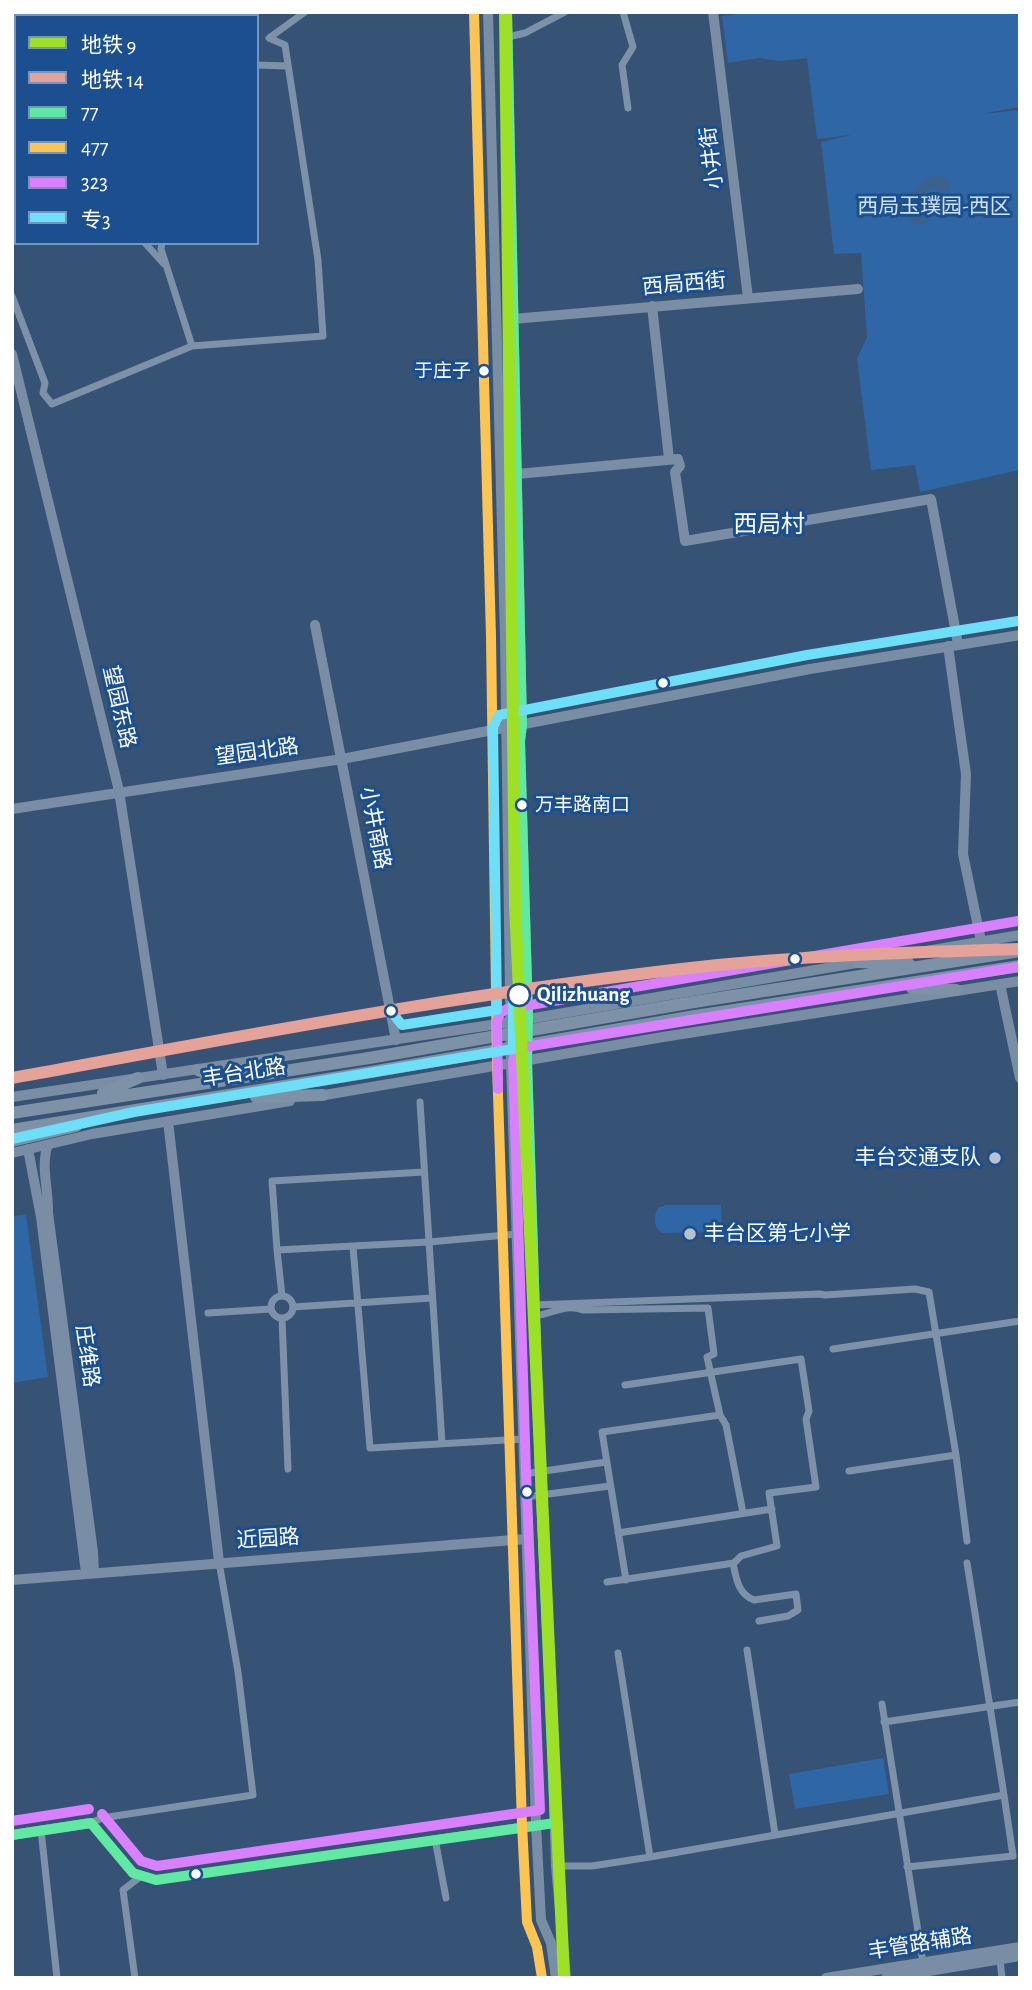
<!DOCTYPE html>
<html>
<head>
<meta charset="utf-8">
<style>
  body { margin:0 }
  #map { position:relative; width:1032px; height:1990px; overflow:hidden; background:#365274; font-family:"Alegreya Sans","Noto Sans SC",sans-serif }
  canvas { display:block }
  .frame { position:absolute; inset:0; border:14px solid #fff; pointer-events:none }
  .legend { position:absolute; left:14px; top:14px; width:245px; height:231px; box-sizing:border-box; background:#1b4f8f; border:2px solid #7695bc; margin:0; padding:9px 12px; list-style:none; font-size:21px; color:#fff }
  .legend li { display:flex; align-items:center; gap:14px; height:35px }
  .legend b { width:35px; border:2px solid #7695bc }
</style>
</head>
<body>
<div id="map">
<canvas width="1032" height="1990"></canvas>
<div class="frame"></div>
<ul class="legend">
<li><b style="height:9px;background:#9de026"></b>地铁 9</li>
<li><b style="height:9px;background:#e5a299"></b>地铁 14</li>
<li><b style="height:9px;background:#60e9a3"></b>77</li>
<li><b style="height:9px;background:#fcc553"></b>477</li>
<li><b style="height:9px;background:#d880ff"></b>323</li>
<li><b style="height:9px;background:#6ddff8"></b>专3</li>
</ul>
</div>
<script>
const ctx = document.querySelector('canvas').getContext('2d');
ctx.lineJoin = 'round';
function paint(path, color) { ctx.fillStyle = color; ctx.fill(path, 'evenodd'); }
function trace(path, color, width, dash) { ctx.strokeStyle = color; ctx.lineWidth = width; ctx.lineCap = dash ? 'butt' : 'round'; ctx.setLineDash(dash || []); ctx.stroke(path); }
function drawText(font, color, halo, rows, align = 'center') {
  ctx.font = font + ' "Alegreya Sans","Noto Sans SC",sans-serif'; ctx.lineWidth = 6; ctx.setLineDash([]); ctx.textBaseline = 'middle'; ctx.strokeStyle = halo; ctx.fillStyle = color; for (const [text, x, y, turn = 0] of rows) {
    ctx.save(); ctx.translate(x, y); ctx.rotate((+turn || 0) * Math.PI / 180); ctx.textAlign = isNaN(turn) ? turn : align; if (halo) ctx.strokeText(text, 0, 0); ctx.fillText(text, 0, 0); ctx.restore();
  }
}
const green = new Path2D(`
  M750 12H1020V107L981 114 1020 110V470L920 492 915 465 871 470 857 359 867 337 861 253 834 254 821 142 851 135 817 139 807 58 781 61 758 58 728 63 722 16Z
  M666 1205H721L722 1232 662 1233C653 1227 653 1217 658 1208Z
  M26 1215 48 1377 12 1383V1216Z
  M883 1758 889 1794 795 1809 789 1774Z`);
const water = new Path2D(`
  M936 174 949 181V192H942L934 188 925 193 923 201 927 207 924 210 930 213 928 221 915 225 905 216 904 208 908 204 906 199 914 189Z`);
const street = new Path2D(`
  M623 12 633 47 622 65 628 108
  M508 37 525 33 565 12
  M257 65 288 66
  M12 167 16 165
  M145 243 164 264
  M162 243 161 249 192 346
  M12 296 45 383 43 393 52 404 192 346 323 336 318 260 285 45 269 38 305 12
  M420 1102 442 1443
  M424 1172 272 1181 277 1250 429 1242 517 1234
  M353 1247 370 1448 523 1439
  M277 1250 282 1296
  M271 1307a11 11 0 1 1 22 0a11 11 0 1 1-22 0Z
  M534 1305 820 1294 825 1295 915 1289 929 1292 956 1455 967 1541
  M293 1307 432 1298
  M208 1313 271 1309
  M534 1316C552 1314 566 1303 583 1310L708 1308 714 1354 707 1357 720 1415 602 1432 626 1580
  M282 1318 288 1469
  M833 1349 1020 1321
  M720 1415 726 1425 743 1513
  M849 1471 956 1455
  M524 1474 606 1462
  M525 1497 610 1486
  M618 1533 772 1509
  M219 1562 238 1672 253 1795 102 1818 91 1823 133 1873 156 1880 536 1824 555 1823
  M733 1563C736 1578 738 1594 754 1600L796 1594 798 1610 788 1616 759 1621
  M607 1582 734 1563 741 1556 777 1546 769 1493 816 1487 806 1419 809 1411 801 1359 625 1385
  M747 1650 775 1834
  M618 1653 650 1857
  M882 1704 923 1963
  M884 1722 1020 1702
  M41 1830 57 1978
  M435 1839 446 1898
  M556 1866H592L650 1857 1004 1795 967 1563
  M907 1867 1013 1856 1004 1795
  M1000 1960 1002 1978
  M135 1978 123 1890 140 1877`);
const secondary = new Path2D(`
  M155 12 157 16
  M488 12 505 637 511 1064 536 1824 541 1920 551 1943 556 1978
  M507 12 522 725 520 741 528 1018 527 1061 540 1472 551 1700 556 1866 566 1978
  M713 12 748 298
  M652 306 669 459
  M513 319 858 289
  M12 354 119 791 163 1075
  M517 474 678 459 680 466 675 472 685 541 931 499 958 644
  M315 625 396 1040
  M948 646 966 774 963 854 981 941
  M12 809 342 759 810 669 1020 635
  M1000 984 1020 1078
  M319 1096 663 1037 1020 981
  M12 1097 511 1022 1020 935
  M168 1121 219 1562
  M48 1145C40 1165 49 1191 48 1213L93 1552 94 1573
  M28 1149 41 1217 86 1573
  M12 1153 92 1134 290 1101
  M12 1580 526 1539
  M12 1835 91 1823
  M826 1978 1020 1947
  M886 1978 1020 1956`);
const highway = new Path2D(`
  M858 962 909 964
  M912 988 956 990
  M694 1002 1020 951
  M695 1016 1020 966
  M198 1070 221 1078
  M103 1093 138 1078
  M256 1097 323 1095
  M12 1113 369 1058
  M12 1130 371 1072
  M12 1141 76 1126`);
const highwayBridge = new Path2D(`
  M369 1058 694 1002
  M371 1072 695 1016`);
const bus1 = new Path2D(`
  M91 1823 133 1873 156 1880 555 1823 540 1472 527 1061 528 1018 520 741 522 725 507 12
  M12 1835 91 1823`);
const bus2 = new Path2D(`
  M474 12 491 637 497 1064 522 1824 527 1922 537 1947 542 1978`);
const bus3 = new Path2D(`
  M498 1089 497 1021 500 1013 507 1009 1018 921
  M102 1814 141 1861 157 1866 540 1810 526 1472 513 1061 515 1054 525 1047 1018 967
  M12 1821 89 1809`);
const bus4 = new Path2D(`
  M390 1010 402 1025 497 1010 493 727 499 715 807 655 1018 621
  M12 1139 134 1112 513 1049V995`);
const metro1 = new Path2D(`
  M505 12 515 905 564 1978`);
const metro2 = new Path2D(`
  M12 1078C247 1035 481 990 718 965 818 955 919 952 1020 949`);
const markers = [
  [484,371,6,"#fff"],
  [663,683,6,"#fff"],
  [522,805,6,"#fff"],
  [795,959,6,"#fff"],
  [519,995,11,"#fff"],
  [391,1011,6,"#fff"],
  [995,1158,7,"#b9c2ce"],
  [690,1234,7,"#b9c2ce"],
  [527,1492,6,"#fff"],
  [196,1874,6,"#fff"]
];
const busNames = [
  ["于庄子",471,371],
  ["万丰路南口",535,805,"left"]
];
const streetNames = [
  ["小井街",712,158,-97],
  ["西局西街",684,284,-5],
  ["望园东路",119,707,77],
  ["望园北路",257,752,-8],
  ["小井南路",375,828,79],
  ["丰台北路",244,1073,-9],
  ["庄维路",87,1356,82],
  ["近园路",268,1539,-4],
  ["丰管路辅路",920,1944,-9]
];
const parkNames = [
  ["西局玉璞园-西区",934,207]
];
const stopNames = [
  ["Qilizhuang",537,995]
];
const poiNames = [
  ["丰台交通支队",981,1158],
  ["丰台区第七小学",704,1234,"left"]
];
const quarterNames = [
  ["西局村",769,525]
];
paint(green, '#2f66a5');
paint(water, '#3b618d');
trace(street, '#7d92a8', 7);
trace(secondary, '#798da4', 10);
trace(highway, '#7e92a7', 12);
trace(highwayBridge, '#7e92a7', 12);
trace(bus1, '#60e9a3', 10);
trace(bus2, '#fcc553', 10);
trace(bus3, '#d880ff', 10);
trace(bus4, '#6ddff8', 10);
trace(metro1, '#9de026', 12);
trace(metro2, '#e5a299', 12);
for (const [x, y, r, color] of markers) { const dot = new Path2D(); dot.arc(x, y, r, 0, 2 * Math.PI); ctx.fillStyle = color; ctx.fill(dot); trace(dot, '#1b4f8f', 2.5); }
drawText('19px', '#fff', '#1b4f8f', busNames, 'right');
drawText('21px', '#fff', '#1b4f8f', streetNames);
drawText('21px', '#cfe3fa', '#1b4f8f', parkNames);
drawText('bold 21px', '#fff', '#1b4f8f', stopNames, 'left');
drawText('21px', '#fff', '#1b4f8f', poiNames, 'right');
drawText('24px', '#fff', '#1b4f8f', quarterNames);
</script>
</body>
</html>
